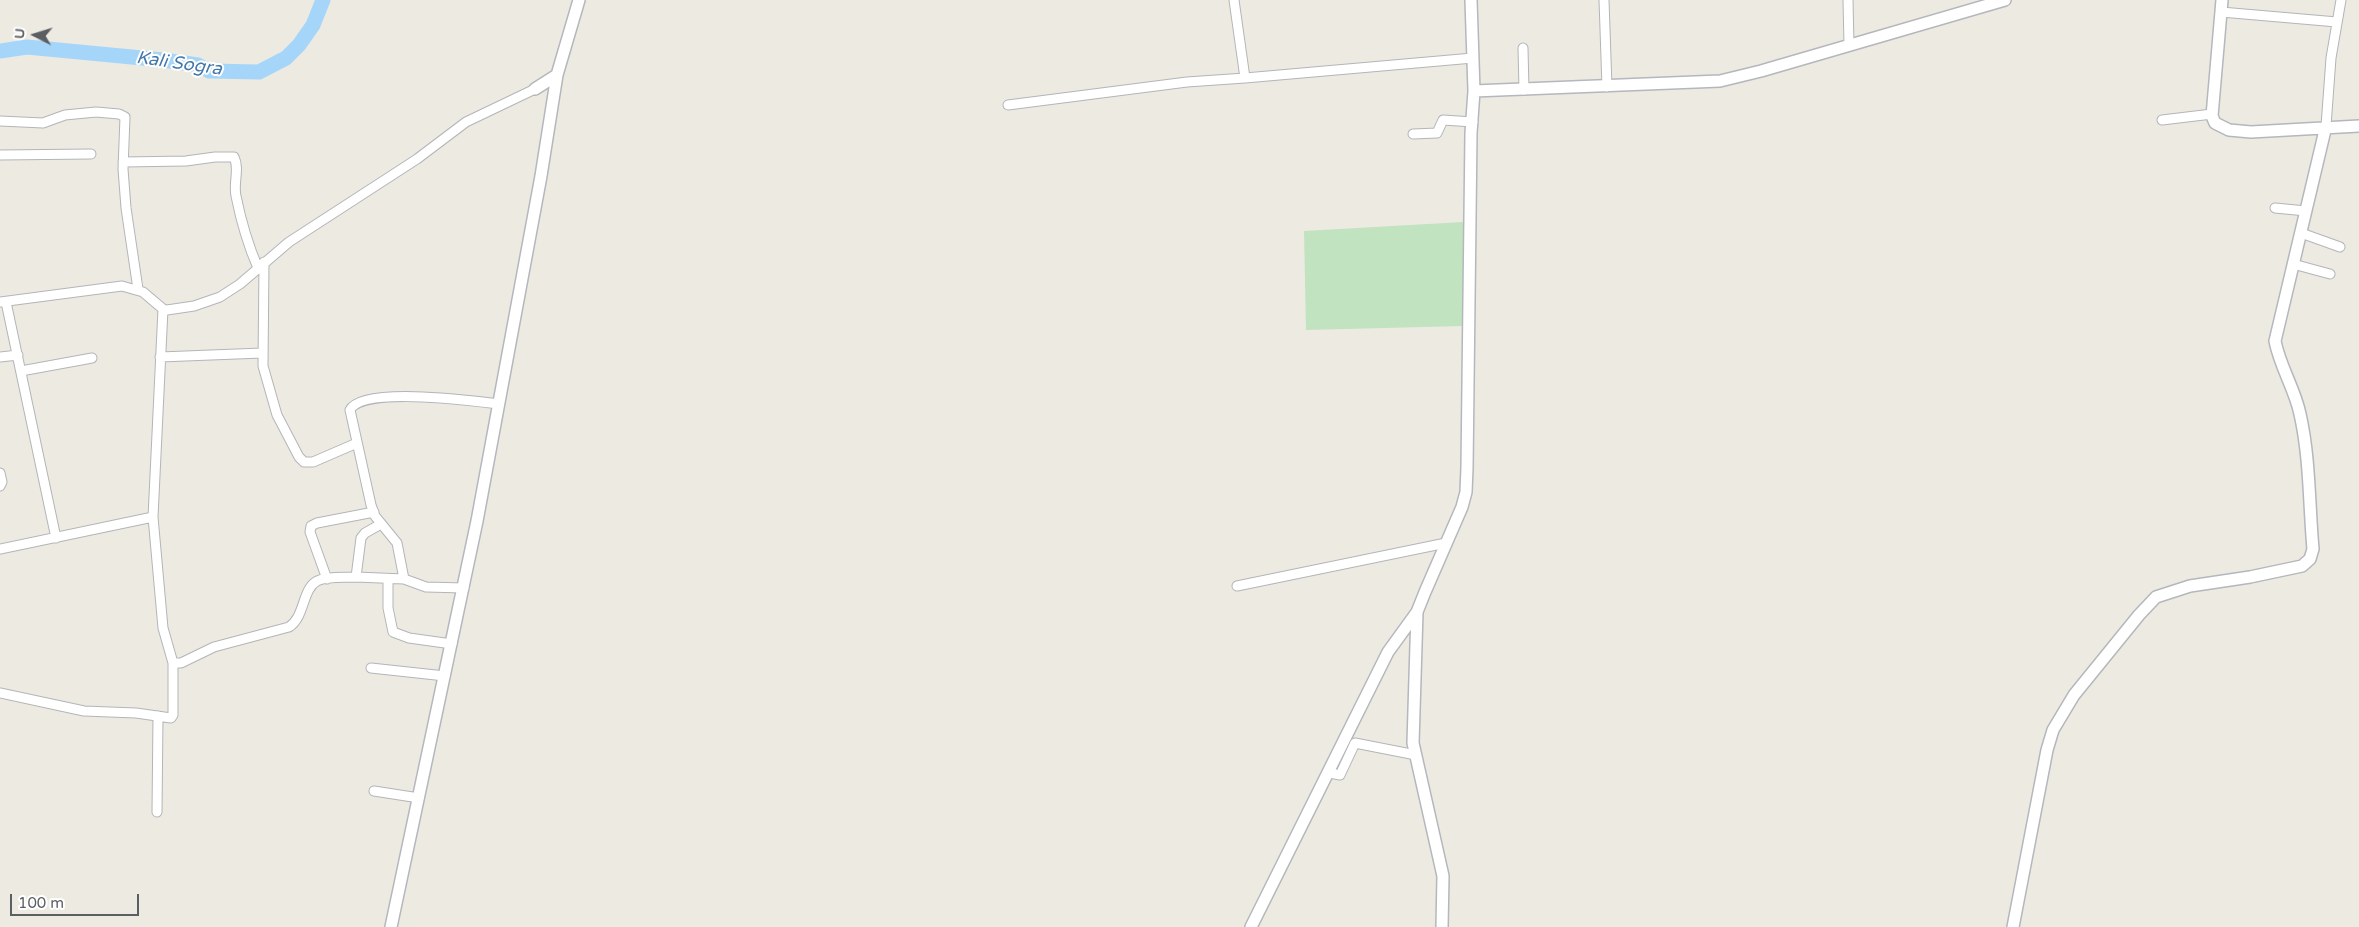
<!DOCTYPE html>
<html>
<head>
<meta charset="utf-8">
<style>
  body { margin:0 }
  #map { position:relative; width:2359px; height:927px; overflow:hidden; background:#edeae2; font-family:"Varela Round",sans-serif }
  canvas { display:block }
  .north { position:absolute; left:10px; top:10px; width:50px; height:50px; -webkit-text-stroke:4px #fff; paint-order:stroke; rotate:275deg; font-size:14px; font-weight:700; line-height:20px; text-align:center; color:#5b5e62 }
  .north::after { content:''; display:block; margin:auto; width:18px; height:22px; background:#5b5e62; clip-path:polygon(50% 0,100% 100%,50% 72%,0 100%) }
  .scale { position:absolute; left:10px; top:894px; width:129px; height:22px; box-sizing:border-box; border:2px solid #5b5e62; border-top:0; padding-left:6px; font-size:15px; line-height:18px; white-space:nowrap; color:#5b5e62; -webkit-text-stroke:4px #fff; paint-order:stroke }
</style>
</head>
<body>
<div id="map">
<canvas width="2359" height="927"></canvas>
<div class="north">U</div>
<div class="scale">100 m</div>
</div>
<script>
const ctx = document.querySelector('canvas').getContext('2d');
ctx.lineJoin = 'round';
function paint(path, color) { ctx.fillStyle = color; ctx.fill(path, 'evenodd'); }
function trace(path, color, width, dash) { ctx.strokeStyle = color; ctx.lineWidth = width; ctx.lineCap = dash ? 'butt' : 'round'; ctx.setLineDash(dash || []); ctx.stroke(path); }
function drawText(font, color, halo, rows, align = 'center') {
  ctx.font = font + ' "Varela Round",sans-serif'; ctx.lineWidth = 4; ctx.setLineDash([]); ctx.textBaseline = 'middle'; ctx.strokeStyle = halo; ctx.fillStyle = color; for (const [text, x, y, turn = 0] of rows) {
    ctx.save(); ctx.translate(x, y); ctx.rotate((+turn || 0) * Math.PI / 180); ctx.textAlign = isNaN(turn) ? turn : align; if (halo) ctx.strokeText(text, 0, 0); ctx.fillText(text, 0, 0); ctx.restore();
  }
}
const green = new Path2D(`
  M1463 222V326L1306 330 1304 231Z`);
const river = new Path2D(`
  M0 51 27 47 163 60 198 65 209 71 259 72 286 58 299 45 313 25 323 0`);
const street = new Path2D(`
  M1234 0 1245 78 1473 58
  M1604 0 1607 87
  M1848 0 1849 45
  M2221 12 2337 22
  M1523 48 1524 90
  M1008 105 1187 82 1245 78
  M2162 120 2212 114
  M0 121 43 123 65 115 96 112 119 114 125 117 123 169 126 208 138 289
  M2326 126 2331 58 2341 0
  M1413 134 1437 133 1443 120 1473 122
  M0 155 91 154
  M123 162 186 161 215 157H234C240 169 233 183 236 196 241 221 248 245 258 268
  M2275 208 2306 211
  M2301 233 2340 247
  M264 262 263 366 277 415 299 457 304 462H313L357 443
  M2293 264 2330 274
  M0 302 122 286 143 292 163 309 167 310 194 306 220 297 240 284 289 242 417 159 466 122 535 89
  M6 302 56 538
  M163 309 153 517 163 628 173 663H181L214 647 289 627C305 617 302 589 317 581 328 576 344 578 356 577L361 538 365 533 381 524
  M0 357 18 355
  M160 357 262 353
  M21 371 92 358
  M0 473 2 482 0 486
  M0 549 153 517
  M356 577 404 579
  M327 579 310 532 311 526 317 523 374 512
  M388 579V608L393 632 409 638 452 644
  M1237 586 1446 543
  M464 588 426 587 404 579 397 543 375 516 371 505 350 410C362 386 474 401 499 404
  M371 668 445 676
  M0 693 84 711 136 713 171 718 173 715V663
  M1330 773 1340 775 1355 743 1416 755
  M374 791 419 798
  M157 812 158 716`);
const secondary = new Path2D(`
  M2222 0 2212 116 2215 123 2229 130 2251 132 2359 126
  M535 89 557 75
  M1474 91 1720 81 1761 71 2005 0
  M1417 612 1413 743 1443 876 1442 927
  M391 927 477 521 541 176 557 75 579 0
  M1251 927 1388 652 1417 612 1425 592 1462 507 1466 492 1467 468 1471 133 1474 91 1471 0
  M2013 927 2047 750 2053 730 2074 695 2139 615 2156 597 2190 586 2250 577 2302 566 2310 559 2313 549C2309 505 2310 458 2300 414 2295 389 2280 367 2275 341L2326 126`);
const waterNames = [
  ["Kali Sogra",179,64,8]
];
paint(green, '#c1e3c0');
trace(river, '#a5d6fa', 15);
trace(street, '#b3b5b9', 11);
trace(secondary, '#b4b7bc', 14);
trace(street, '#fff', 9);
trace(secondary, '#fff', 11);
drawText('italic 18px', '#4478aa', '#fff', waterNames);
</script>
</body>
</html>
